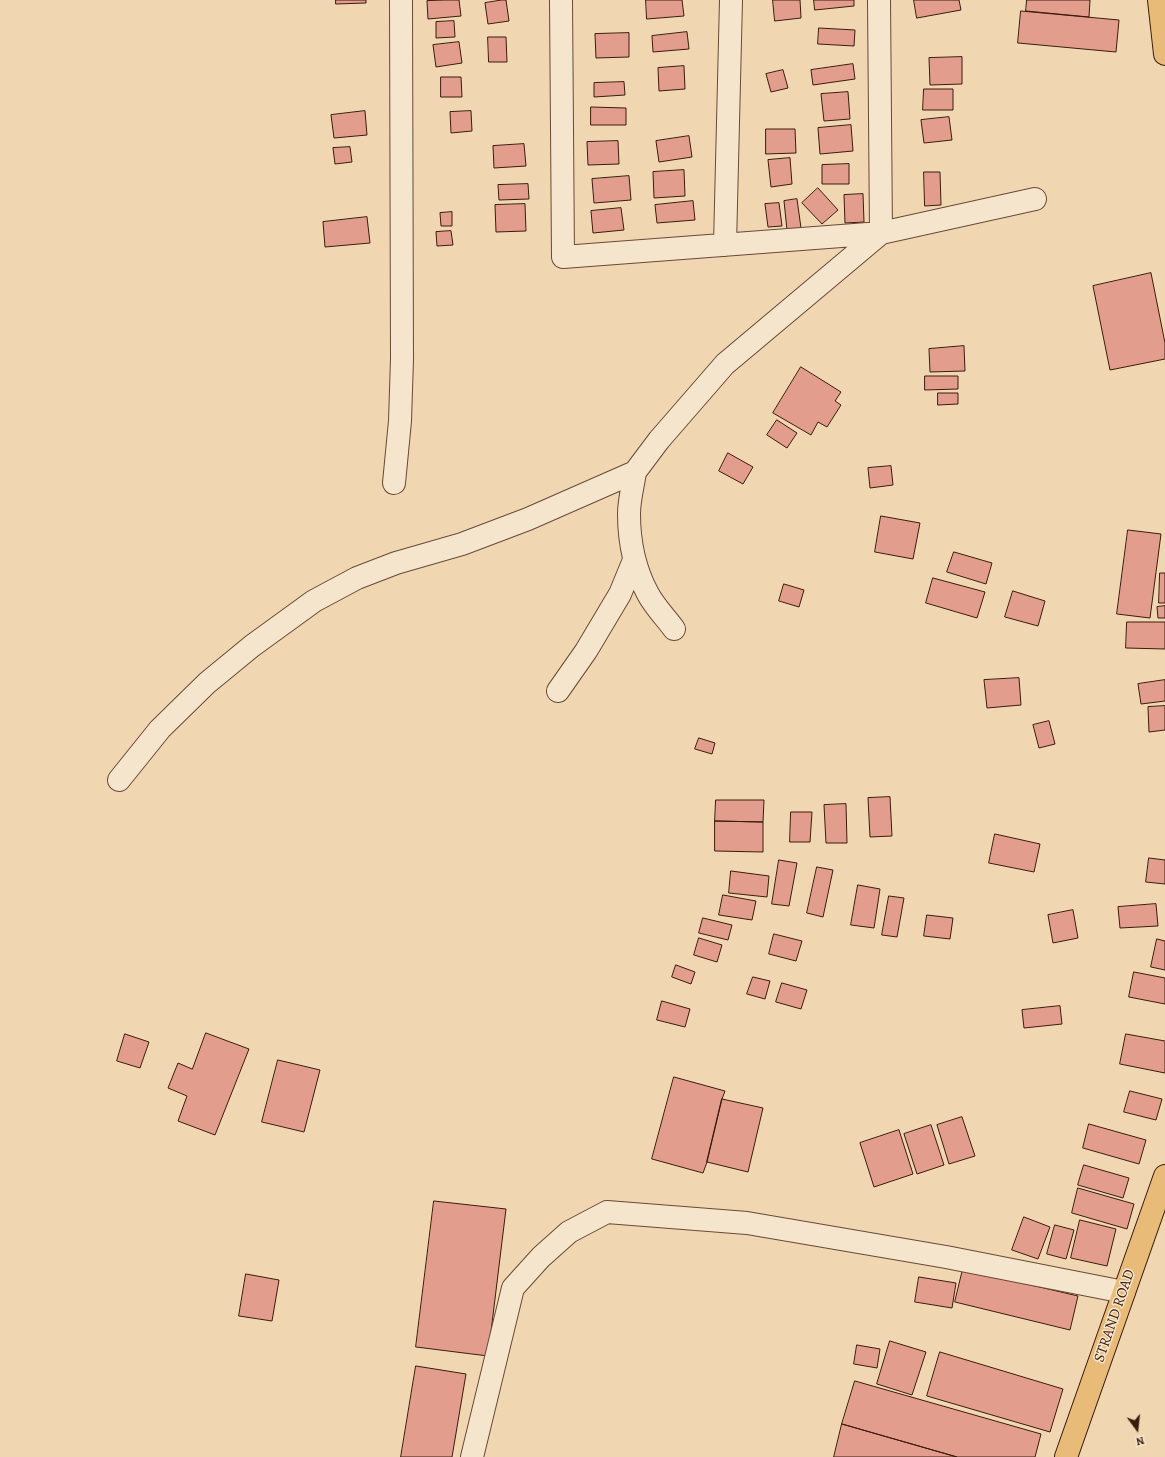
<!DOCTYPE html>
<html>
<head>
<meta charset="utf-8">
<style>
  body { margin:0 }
  #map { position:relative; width:1165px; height:1457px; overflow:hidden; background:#f0d7b1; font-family:Alegreya,serif }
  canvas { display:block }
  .north { position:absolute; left:1117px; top:1409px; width:40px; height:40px; -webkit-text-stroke:3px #f5e5cc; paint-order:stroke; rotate:165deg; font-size:11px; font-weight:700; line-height:16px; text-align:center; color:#3b1b0e }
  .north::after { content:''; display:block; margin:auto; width:14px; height:18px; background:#3b1b0e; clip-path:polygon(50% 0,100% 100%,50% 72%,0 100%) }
</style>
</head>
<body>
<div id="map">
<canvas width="1165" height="1457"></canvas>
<div class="north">N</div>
</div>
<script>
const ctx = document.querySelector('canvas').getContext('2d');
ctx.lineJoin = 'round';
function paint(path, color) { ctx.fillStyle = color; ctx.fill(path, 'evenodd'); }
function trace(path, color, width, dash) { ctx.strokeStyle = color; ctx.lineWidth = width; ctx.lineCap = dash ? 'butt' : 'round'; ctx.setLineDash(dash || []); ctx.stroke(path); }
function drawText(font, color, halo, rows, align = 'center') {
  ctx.font = font + ' Alegreya,serif'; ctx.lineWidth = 3; ctx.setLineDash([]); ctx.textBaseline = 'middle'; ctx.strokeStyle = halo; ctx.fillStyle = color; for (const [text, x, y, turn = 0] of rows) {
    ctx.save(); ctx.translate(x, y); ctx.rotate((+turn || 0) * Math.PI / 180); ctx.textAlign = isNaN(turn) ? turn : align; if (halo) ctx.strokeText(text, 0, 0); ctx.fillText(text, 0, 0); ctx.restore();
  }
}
const building = new Path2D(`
  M336 0H366V3L336 4Z
  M446 0H459L461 16 428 19 427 1Z
  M502 0H506L509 21 488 24 485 3Z
  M646 0H682L684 16 647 19Z
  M773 0H800L801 18 775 21Z
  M814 0H854V6L815 10Z
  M914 0H959L961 10 917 18Z
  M1027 0H1090L1089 17 1026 11Z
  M1021 11 1119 20 1116 52 1018 43Z
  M454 21 455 37 436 38V22Z
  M819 28 855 30 854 46 818 44Z
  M687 32 689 49 653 52 652 36Z
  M629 33V57L596 58 595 34Z
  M488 37H506L507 62H489Z
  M459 42 462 63 436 67 433 45Z
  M962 57V84L930 85 929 58Z
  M853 64 855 79 813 85 811 70Z
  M684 66 685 89 659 91 658 68Z
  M783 70 788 88 771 92 766 74Z
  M441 77H461L462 97H441Z
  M624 82 625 95 594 97V83Z
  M924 89H953V110H923Z
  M848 92 850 119 824 121 821 94Z
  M591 107 626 108V125H591Z
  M365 111 367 135 334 138 331 115Z
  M471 111 472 131 451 133 450 112Z
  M949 117 952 140 924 143 921 120Z
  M851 125 853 151 820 154 818 128Z
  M766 129H795L796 153 766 154Z
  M689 136 692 157 659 162 656 141Z
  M618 141 619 164 588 165 587 142Z
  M524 144 526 166 494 168 493 146Z
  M350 147 352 162 335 164 333 148Z
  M790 158 792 184 771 187 768 160Z
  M849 164V184H822V165Z
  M684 170 685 196 654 198 653 172Z
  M924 172H940L941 205 925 206Z
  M629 176 631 200 594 203 592 179Z
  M528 184 529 199 499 200 498 185Z
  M818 188 838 210 822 224 802 203Z
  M863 194 864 222 845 223 844 195Z
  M797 199 801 228 787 230 784 201Z
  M693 201 695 220 657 223 655 205Z
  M779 203 782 226 768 227 765 204Z
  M525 204 526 231 496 232 495 205Z
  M621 208 624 230 593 233 591 211Z
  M452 212V226H441L440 213Z
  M367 217 370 243 325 247 323 222Z
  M451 231 453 245 437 246 436 232Z
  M1151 273 1165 343V359L1110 370 1093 286Z
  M964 346 965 371 930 372 929 349Z
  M801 367 841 392 835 401 841 405 827 427 818 422 811 435 773 413Z
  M925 376H958V389L925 390Z
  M938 393H958V404L938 405Z
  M777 420 797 433 787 448 767 435Z
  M728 453 753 467 743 484 719 471Z
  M891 466 893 485 870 488 868 468Z
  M881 516 920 523 913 559 875 552Z
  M1128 530 1161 534 1150 618 1117 614Z
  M954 552 992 563 986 584 947 572Z
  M1160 573H1165V603H1159Z
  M933 578 985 592 977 618 926 603Z
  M784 584 804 590 799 607 779 601Z
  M1013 591 1045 601 1038 626 1005 617Z
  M1165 606V618H1158L1157 607Z
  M1127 622H1165V649L1126 648Z
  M1019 678 1021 705 987 708 984 680Z
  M1165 680V701L1141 704 1138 684Z
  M1165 706V730L1149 732 1148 707Z
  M1049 721 1055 744 1039 748 1033 725Z
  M699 738 715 743 712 754 695 749Z
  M890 797 892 836 870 837 868 798Z
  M716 800H764L763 822 715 821Z
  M846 804 847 843H826L824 805Z
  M791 812H812L810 842H790Z
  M715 821 763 822V852L715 851Z
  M995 834 1040 844 1034 872 989 863Z
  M1149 858 1165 860V884L1146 882Z
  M779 860 797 863 789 906 772 904Z
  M817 867 833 870 823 917 807 913Z
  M731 871 769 876 767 897 729 893Z
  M858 885 880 889 874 928 851 925Z
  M723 895 756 901 752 920 719 915Z
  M889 896 904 898 897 937 882 935Z
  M1156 904 1158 926 1120 928 1118 907Z
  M1073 910 1078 938 1053 943 1048 915Z
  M927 915 953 918 950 939 924 936Z
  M703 918 732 925 728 940 699 933Z
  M774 934 802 941 796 961 769 954Z
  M699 938 722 945 717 962 694 955Z
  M1157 939 1165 941V970L1151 967Z
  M676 965 695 972 691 984 672 977Z
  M1134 972 1165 978V1004L1129 997Z
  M753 977 770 981 765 999 747 994Z
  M782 983 807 990 801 1009 776 1002Z
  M662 1001 690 1009 685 1027 657 1020Z
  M1060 1006 1062 1024 1024 1028 1022 1010Z
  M206 1033 249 1049 215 1135 178 1121 187 1096 168 1088 178 1063 192 1069Z
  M125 1034 149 1042 140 1068 117 1061Z
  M1126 1034 1165 1041V1073L1120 1064Z
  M278 1060 320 1070 304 1132 262 1122Z
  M674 1077 725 1091 722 1099 707 1162 703 1173 652 1159Z
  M1130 1091 1162 1099 1156 1120 1124 1112Z
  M722 1099 763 1108 748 1172 707 1162Z
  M962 1117 975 1156 949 1164 937 1125Z
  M1089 1124 1146 1140 1139 1164 1083 1148Z
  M931 1125 944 1165 917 1174 904 1134Z
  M899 1130 913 1174 874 1187 860 1143Z
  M1084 1165 1129 1178 1123 1198 1078 1185Z
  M1078 1188 1134 1204 1127 1229 1072 1213Z
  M434 1201 506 1209 488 1356 416 1347Z
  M1024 1217 1050 1227 1038 1259 1012 1250Z
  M1080 1220 1116 1229 1107 1266 1071 1258Z
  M1055 1225 1074 1230 1066 1259 1047 1254Z
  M963 1269 1078 1296 1070 1330 955 1302Z
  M246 1274 279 1280 272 1321 239 1316Z
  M919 1277 956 1283 952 1308 915 1302Z
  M890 1341 926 1352 912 1395 877 1384Z
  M857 1345 880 1349 877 1368 854 1364Z
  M940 1352 1063 1389 1050 1432 927 1396Z
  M416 1366 466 1374 452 1457H401Z
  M855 1381 1041 1434 1035 1457H957L842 1424Z
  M842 1424 957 1457H834Z`);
const minor = new Path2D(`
  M561 0 563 257 881 233 1035 199
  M725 245 731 0
  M635 472C633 486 629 500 629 514 629 543 635 570 648 594 655 607 666 618 674 629
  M394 483 400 421 402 359 401 0
  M558 691 586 651 620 594 634 560
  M119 780 160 729 207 683 252 646 314 601 357 578 396 563 462 544 528 519 635 472 659 440 725 364 881 233 879 0
  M472 1457 513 1288 541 1257 569 1232 607 1212 747 1223 946 1257 1124 1292`);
const major = new Path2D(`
  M1159 0 1165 54
  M1066 1457 1165 1176`);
const streetNames = [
  ["STRAND ROAD",1115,1316,-71]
];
paint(building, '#e39d8d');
trace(building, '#3b1b0e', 1);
trace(minor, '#684a37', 24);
trace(major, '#3b1b0e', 24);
trace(minor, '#f5e5cc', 22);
trace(major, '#e8bc78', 22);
drawText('15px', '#3b1b0e', '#f5e5cc', streetNames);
</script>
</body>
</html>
